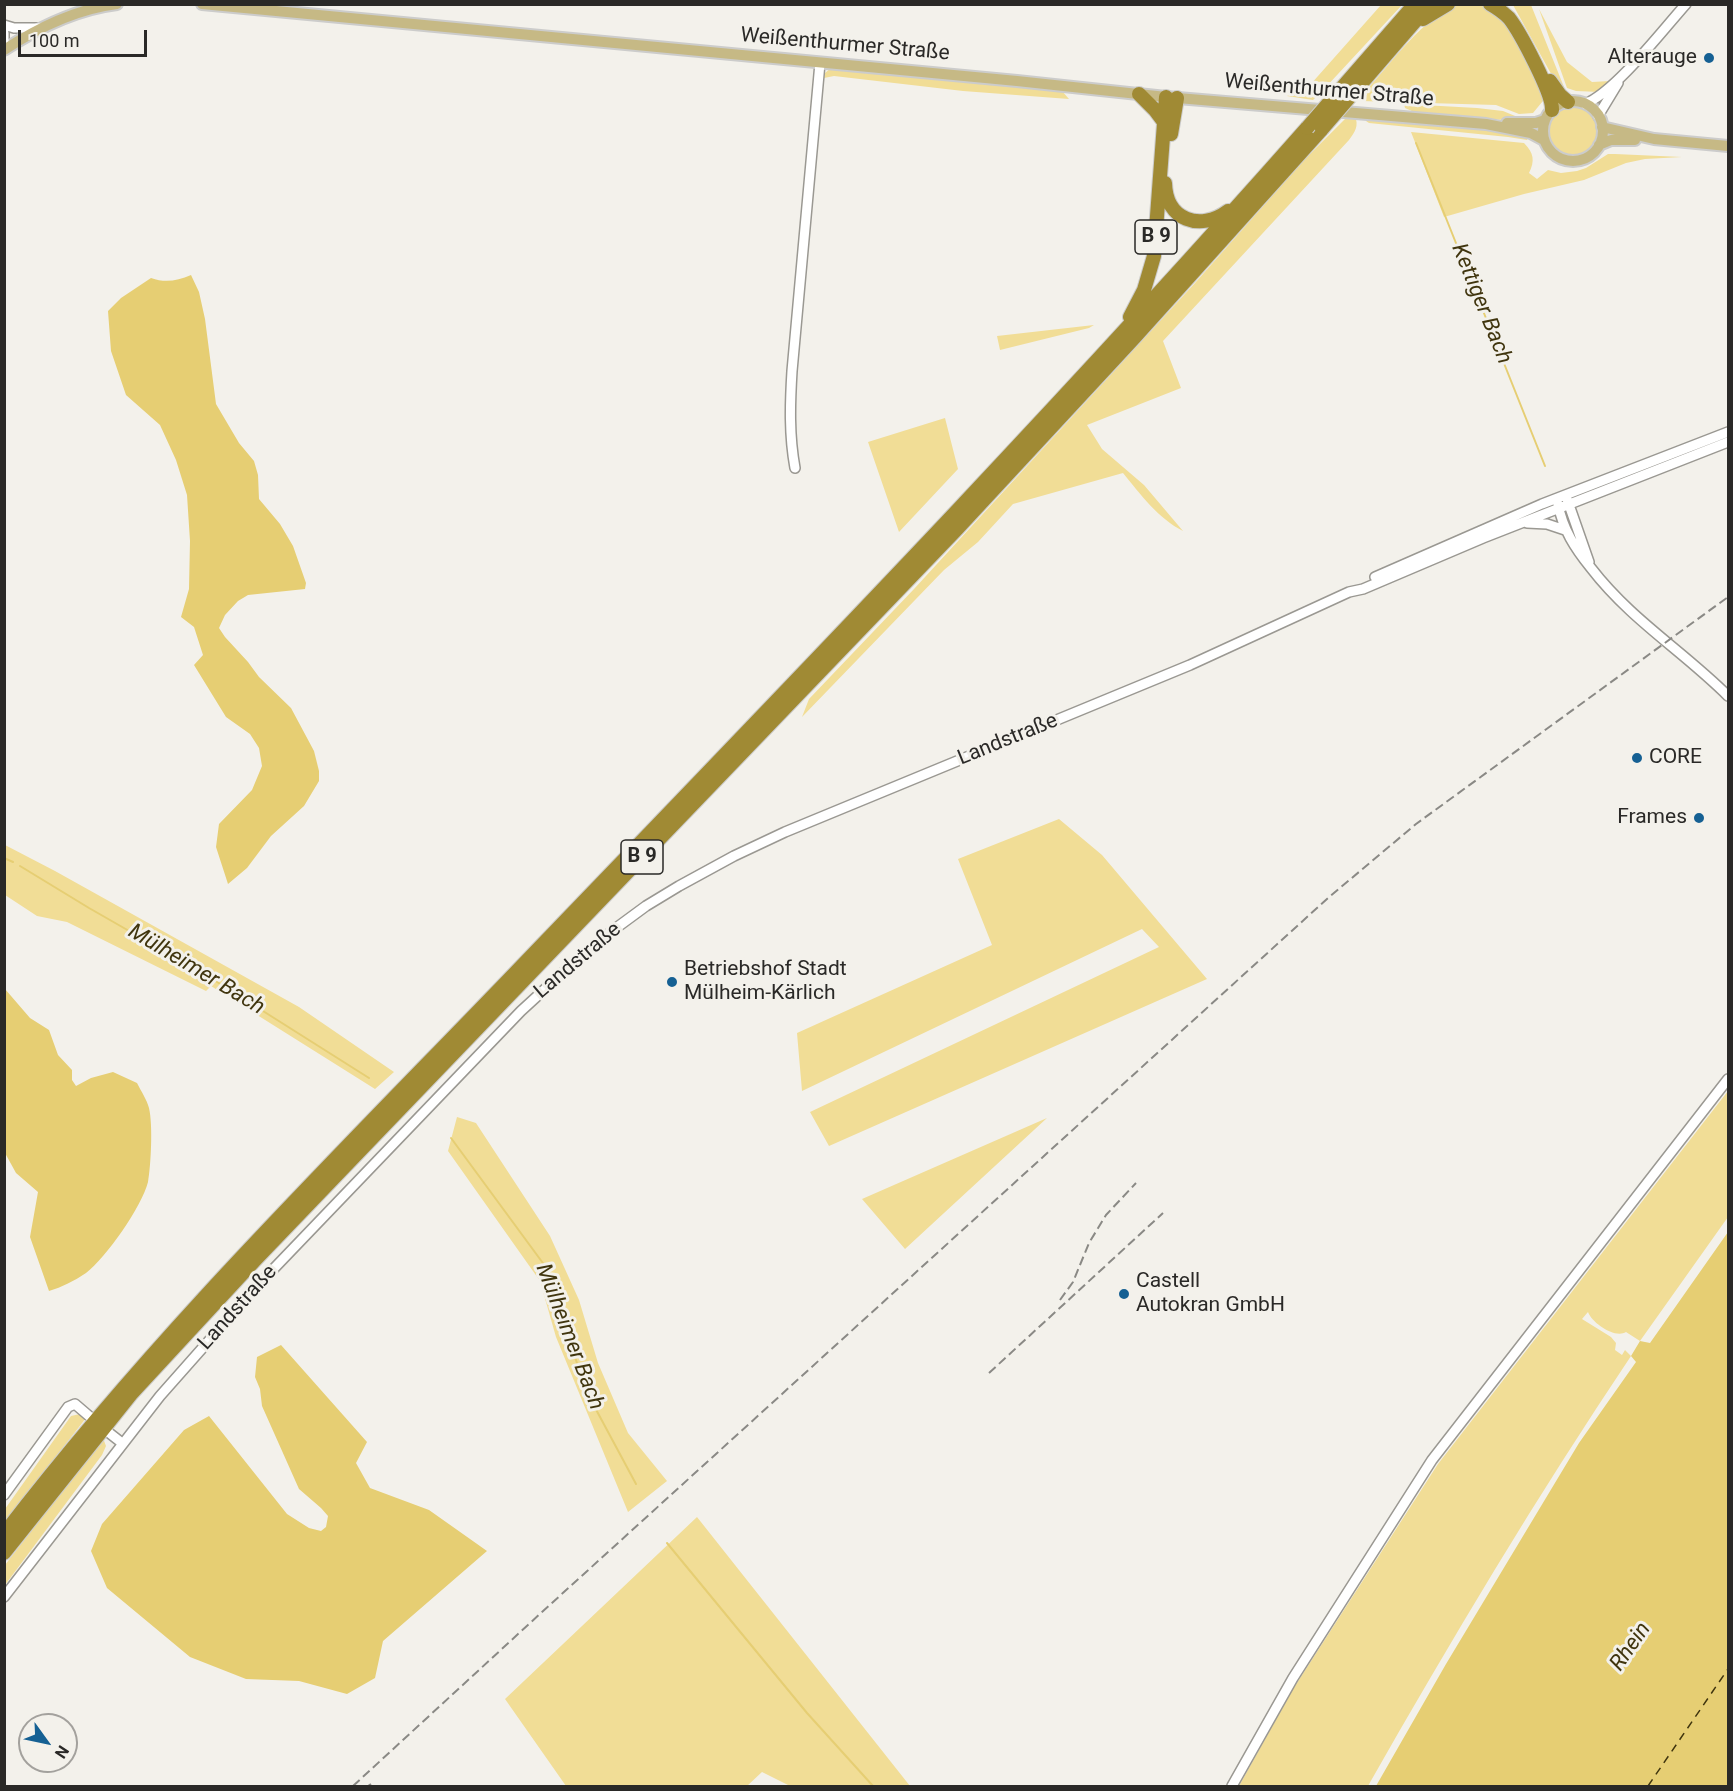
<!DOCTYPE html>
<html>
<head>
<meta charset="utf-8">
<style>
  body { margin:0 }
  #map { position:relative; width:1733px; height:1791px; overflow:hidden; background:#f3f1eb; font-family:Roboto,sans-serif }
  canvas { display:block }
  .frame { position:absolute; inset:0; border:6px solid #2a2927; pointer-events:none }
  .north { position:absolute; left:18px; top:1713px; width:60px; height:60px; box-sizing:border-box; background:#f3f1eb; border:2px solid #a3a19d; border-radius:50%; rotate:123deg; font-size:16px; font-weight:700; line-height:24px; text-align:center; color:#2a2927 }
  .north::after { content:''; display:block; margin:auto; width:21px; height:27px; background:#156093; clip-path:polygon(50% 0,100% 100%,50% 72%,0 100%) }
  .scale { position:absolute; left:18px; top:30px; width:129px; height:27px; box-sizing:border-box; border:3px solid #2a2927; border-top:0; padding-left:8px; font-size:18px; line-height:21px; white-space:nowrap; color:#2a2927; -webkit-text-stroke:4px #f3f1eb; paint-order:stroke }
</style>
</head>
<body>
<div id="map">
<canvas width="1733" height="1791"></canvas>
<div class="frame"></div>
<div class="north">N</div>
<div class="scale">100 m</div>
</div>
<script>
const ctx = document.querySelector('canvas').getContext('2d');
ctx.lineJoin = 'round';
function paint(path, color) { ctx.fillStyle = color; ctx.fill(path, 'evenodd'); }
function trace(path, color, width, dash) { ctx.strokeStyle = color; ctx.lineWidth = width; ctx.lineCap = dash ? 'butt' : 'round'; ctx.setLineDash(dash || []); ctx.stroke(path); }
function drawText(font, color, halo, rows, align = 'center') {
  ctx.font = font + ' Roboto,sans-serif'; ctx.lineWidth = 6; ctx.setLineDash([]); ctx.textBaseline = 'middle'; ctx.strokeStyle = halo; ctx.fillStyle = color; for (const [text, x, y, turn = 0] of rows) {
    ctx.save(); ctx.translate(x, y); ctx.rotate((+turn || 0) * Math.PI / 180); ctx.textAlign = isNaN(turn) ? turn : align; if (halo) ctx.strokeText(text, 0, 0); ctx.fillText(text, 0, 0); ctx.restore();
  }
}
const green = new Path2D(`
  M1460 4 1485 6 1506 20 1547 96 1533 113 1519 114 1496 105 1361 101 1367 94 1364 93C1388 67 1426 13 1460 4Z
  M1381 5H1402L1325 88 1313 100 1287 96 1310 85Z
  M1513 5H1531L1564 87 1560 90Z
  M1539 9 1567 62 1592 82 1610 81 1600 92 1576 91 1567 88Z
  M831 68 1062 91 1069 99 963 91 834 76 824 78 825 73Z
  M1404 104 1477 108 1503 111 1520 118 1531 117 1530 121 1483 119 1414 112 1405 108Z
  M1547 132a26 26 0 1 1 52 0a26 26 0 1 1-52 0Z
  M1349 115 1355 116C1359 126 1355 132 1349 140L1163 341 1181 388 1087 425 1102 449 1144 485 1183 531C1159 519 1140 494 1123 473L1013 504 978 542 944 570 802 717 809 699 914 589 1195 283 1304 160Z
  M1366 117 1449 124 1529 135 1527 140 1508 137 1369 123 1366 121Z
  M1411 132 1524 143C1534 153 1535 161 1529 173L1537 179 1548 170 1561 173 1577 171 1586 168 1608 154H1615L1682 157 1645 159 1626 163 1584 180 1524 194 1444 217Z
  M1094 325 1089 328 1000 350 997 336Z
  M945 418 958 469 899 532 868 442Z
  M1059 819 1102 855 1207 979 829 1146 810 1112 1159 947 1142 929 802 1091 797 1033 992 945 958 859Z
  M5 845 55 871 299 1007 394 1072 375 1089 211 986 206 991 67 922 37 916 5 895Z
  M1728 1091V1217L1640 1341 1626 1332C1615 1339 1592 1323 1588 1312L1582 1319 1611 1337 1616 1343 1615 1350 1622 1355 1625 1350 1631 1356C1537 1496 1451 1640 1368 1786H1239L1293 1689 1438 1464Z
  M457 1117 476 1123 550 1236 579 1300 598 1363 628 1433 667 1481 628 1512 556 1337 540 1281 448 1151Z
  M1047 1118 905 1249 862 1199Z
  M80 1414 86 1418 5 1522V1509L71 1416Z
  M103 1438 106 1446 102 1455 5 1585V1565Z
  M697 1517 910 1786H790L762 1772 747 1786H566L505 1699Z`);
const water = new Path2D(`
  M191 275 199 292 205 319 216 404 239 443 254 461 258 475 259 499 280 524 293 546 306 583 305 589 248 595 238 601 225 615 219 628 225 637 248 662 259 677 291 708 314 751 319 771V781L304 806 271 836 247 868 228 884 216 847 219 824 252 790 262 766 259 748 250 734 226 717 194 665 203 655 194 627 181 617 189 589 190 541 187 495 176 460 160 425 126 395 111 351 108 311 121 298 151 278C165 283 177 281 191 275Z
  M5 989 30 1018 49 1030 58 1055 72 1070V1080L76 1086 91 1078 113 1072 137 1083C141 1091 147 1100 149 1108 153 1125 151 1165 148 1182 142 1206 106 1258 86 1273 74 1281 62 1287 49 1291L30 1237 38 1192 16 1173 5 1153Z
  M1728 1232V1786H1376L1446 1664 1579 1443 1636 1362 1631 1356 1640 1341 1650 1343Z
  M281 1345 367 1442 356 1463 370 1488 429 1510 487 1551 383 1641 375 1678 347 1694 299 1681 246 1679 190 1657 107 1588 91 1551 102 1524 184 1430 209 1416 287 1514 309 1528 321 1531 326 1527 328 1516 321 1508 299 1489 262 1406 260 1389 255 1377 257 1357Z`);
const stream = new Path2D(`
  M1416 143 1545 466
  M4 858 13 862
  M20 866 89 908 206 975 369 1078
  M451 1138 548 1270 585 1389 636 1484
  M667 1543 807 1713 873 1786`);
const ferry = new Path2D(`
  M1648 1786 1728 1669`);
const minor = new Path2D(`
  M4 25 14 28H40
  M4 33V47
  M1585 104C1615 92 1662 31 1686 4
  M1598 116 1618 83
  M795 468C789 435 790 404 792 371L820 63
  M1567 499 1589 562
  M1558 504C1563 530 1575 548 1591 568 1631 620 1683 651 1728 696
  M1527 523 1547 524 1565 530
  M1375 577 1542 504 1728 432
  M108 1432 122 1443
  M4 1495 68 1407 75 1404 89 1416
  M4 1597 160 1396 260 1283 521 1011 569 967 612 931 646 906 679 886 734 856 785 832 1190 665 1349 592 1363 589 1483 538 1728 442
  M1232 1786 1293 1678 1432 1460 1728 1079`);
const major = new Path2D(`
  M202 4 1017 81 1166 97 1486 124 1531 133 1544 140
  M4 50C39 27 76 9 117 4
  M1543 131a30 30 0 1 1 60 0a30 30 0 1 1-60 0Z
  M1507 123H1536L1545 120
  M1602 127 1654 139 1728 146
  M1599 145 1611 140H1635`);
const highway = new Path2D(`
  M1490 4C1497 8 1503 12 1509 18 1520 32 1553 94 1552 110
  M1423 19 1448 4
  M1550 81 1560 95 1568 102
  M1340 90 1415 4
  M1354 92 1430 4
  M1139 94 1155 110 1164 122
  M1171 134 1177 98
  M1165 183C1166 220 1200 232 1228 211
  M1130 317 1144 290 1154 256 1166 97
  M4 1534C159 1332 341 1154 517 971 784 693 1052 417 1307 128
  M4 1553 132 1393 255 1260 957 529 1134 338 1322 129`);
const rail = new Path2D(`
  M1060 1300 1073 1282 1089 1243 1106 1215 1136 1183
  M989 1373 1163 1213
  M353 1786 542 1612 1328 898 1416 824 1728 597
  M368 1786 371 1784`);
const highwayBridge = new Path2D(`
  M1307 128 1340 90
  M1322 129 1354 92`);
const markers = [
  [1709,58,6,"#156093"],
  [1637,758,6,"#156093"],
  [1699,818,6,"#156093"],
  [672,982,6,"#156093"],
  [1124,1294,6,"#156093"]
];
const shields = [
  [1156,237,42],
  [642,857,42]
];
const shieldNames = [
  ["B 9",1156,237],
  ["B 9",642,857]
];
const streetNames = [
  ["Weißenthurmer Straße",845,45,5],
  ["Weißenthurmer Straße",1329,91,5],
  ["Landstraße",1008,740,-22],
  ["Landstraße",578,961,-40],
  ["Landstraße",238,1308,-48]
];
const poiNames = [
  ["Alterauge",1697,58,"right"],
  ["CORE",1649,758],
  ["Frames",1687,818,"right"],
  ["Betriebshof Stadt",684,970],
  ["Mülheim-Kärlich",684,994],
  ["Castell",1136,1282],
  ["Autokran GmbH",1136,1306]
];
const waterNames = [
  ["Kettiger Bach",1481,304,68],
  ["Mülheimer Bach",196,970,31],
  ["Mülheimer Bach",569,1337,69],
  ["Rhein",1631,1647,-55]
];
paint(green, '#f1dd96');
paint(water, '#e6ce73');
trace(stream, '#e6ce73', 2);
trace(ferry, '#40350e', 1.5, [8, 6]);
trace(minor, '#9a9892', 12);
trace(major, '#cccccb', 14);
trace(highway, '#cccccb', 16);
trace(minor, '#fff', 9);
trace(major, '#c6b985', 10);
trace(highway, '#a08a34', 14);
trace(rail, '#8a8985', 2, [9, 4.5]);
trace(highwayBridge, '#cccccb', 16, []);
trace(highwayBridge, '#a08a34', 14);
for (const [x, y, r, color] of markers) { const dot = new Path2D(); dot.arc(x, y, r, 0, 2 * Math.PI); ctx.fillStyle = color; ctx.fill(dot); trace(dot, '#f3f1eb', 2); }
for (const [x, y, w] of shields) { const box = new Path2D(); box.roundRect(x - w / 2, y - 17, w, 34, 4.5); ctx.fillStyle = '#f3f1eb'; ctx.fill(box); trace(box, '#2a2927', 1.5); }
drawText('bold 20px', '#2a2927', null, shieldNames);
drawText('21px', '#2a2927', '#f3f1eb', streetNames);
drawText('21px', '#2a2927', '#f3f1eb', poiNames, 'left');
drawText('italic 22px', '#40350e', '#f3f1eb', waterNames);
</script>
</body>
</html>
